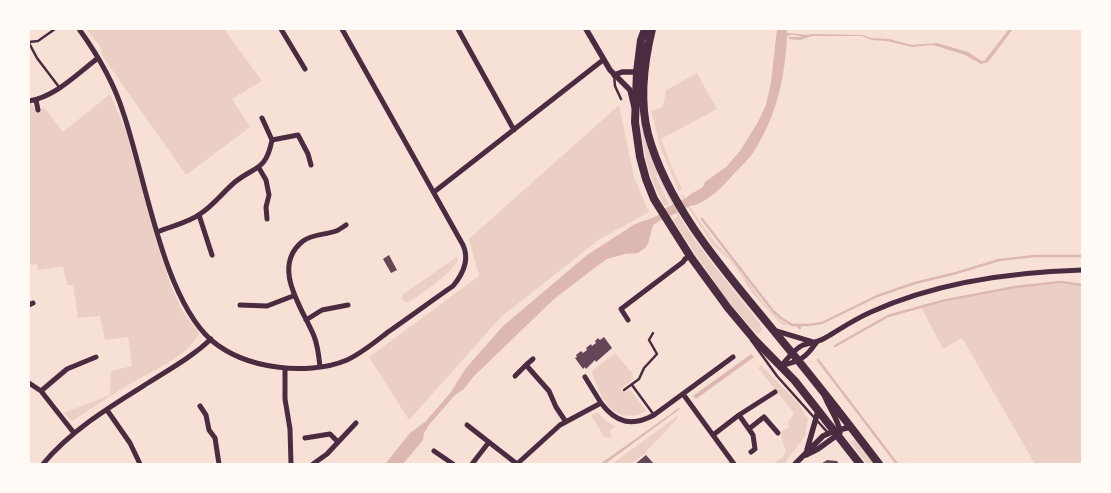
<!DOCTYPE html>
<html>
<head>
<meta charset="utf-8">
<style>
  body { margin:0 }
  #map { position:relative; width:1111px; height:493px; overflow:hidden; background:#f7e1d7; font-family:Montserrat,sans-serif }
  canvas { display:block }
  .frame { position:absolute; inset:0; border:30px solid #fffaf5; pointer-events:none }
</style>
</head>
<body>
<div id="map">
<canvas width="1111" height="493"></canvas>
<div class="frame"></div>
</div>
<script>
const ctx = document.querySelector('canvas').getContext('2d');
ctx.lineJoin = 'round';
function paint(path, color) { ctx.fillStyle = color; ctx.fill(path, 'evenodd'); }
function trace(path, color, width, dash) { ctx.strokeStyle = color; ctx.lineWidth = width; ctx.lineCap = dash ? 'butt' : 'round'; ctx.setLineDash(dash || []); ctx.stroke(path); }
const green = new Path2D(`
  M86 29H224L262 81 232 99 250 127 186 175 103 57 100 46Z
  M697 73 717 109 661 139 673 171 682 188 679 191 661 149 651 111 663 107 666 90Z
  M110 94 126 131 157 244 171 286 183 312 199 333C188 357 150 372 128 385 109 397 90 409 72 421L63 413 110 395 111 371 132 366 128 337 105 340 100 316 78 318 73 285H67L63 266 38 270 37 264 29 265V104L33 105 35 110 40 112V109L44 107 63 132Z
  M639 99 646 141 659 175 656 176 669 204 665 206C644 171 641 138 639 99Z
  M619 105 634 177 649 212 600 239 501 317 409 420 369 357 479 276 469 239Z
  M660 176 684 224 711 262 761 325 762 330 758 335 725 298 673 220 678 216 658 177Z
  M683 195C693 211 703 227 715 242 722 250 730 257 736 265 753 285 765 312 789 325H782L752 293 738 270 730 260 713 246 681 196Z
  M457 257 458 261C444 278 426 292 406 303L402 298 403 294Z
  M1059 284 1082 285V464H1035L962 338 943 349 921 307 1018 287Z
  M615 353 633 374 631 375 634 379 620 389 624 393 628 390 631 391 646 411C614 428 599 397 592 371Z
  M761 365 798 403 808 419 805 436 784 464H773L783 457 786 451 781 437 782 431 789 427 788 422 794 413 758 368Z
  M597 412 603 418 615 427 609 431 613 438 604 437 591 415Z
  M677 416V419L644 454 631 464H612Z
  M856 440 874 464H867L849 441Z`);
const water = new Path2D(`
  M777 29H787V33C796 33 803 36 812 34L862 35 871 38 889 39 912 45 937 43 968 52 982 61 985 60 1009 29H1013L988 62 981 64 965 55 933 45 912 47 887 41 872 40 861 36H812L800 40 789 39V37H802C797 35 791 33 787 37 785 76 777 114 756 148 750 159 740 167 731 177 722 188 705 203 692 206L686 199 687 197 703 187 705 182 726 167 740 151 758 122 766 105 771 82Z
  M672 208 674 212 653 225 648 244 645 248 638 253 625 254 607 259 597 266 553 300 473 377 464 389 455 395 429 425 424 433 423 440 403 464H385L410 433 425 422 451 392 466 368 503 326 587 255 635 224 652 218Z
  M751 354 754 357 696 399 693 396Z
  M679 408 680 409 605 464H600Z`);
const stream = new Path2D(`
  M702 219 773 311 781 318 792 325
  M792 325H796L800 328
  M796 325H808L822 323 877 296 915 283 956 273 999 260 1035 256H1082
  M835 346 888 316 942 301 1015 287 1061 282 1082 285
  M818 360 897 464`);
const canal = new Path2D(`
  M664 214 688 202 696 196`);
const building = new Path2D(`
  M389 255 397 270 391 273 383 259Z
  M604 337 612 348 596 362 595 360 586 369 585 367 583 369 575 358 577 357 576 355 581 351 583 353 587 350 586 348 591 344 592 346 596 343 595 341 598 338 600 340Z
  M646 455 654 464H635Z
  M827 460 837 461 839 464H821Z`);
const service = new Path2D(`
  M29 42 38 41 55 29
  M29 43 37 58 59 87
  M614 75 615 86 621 99
  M751 340 777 376 829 434
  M632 385 654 415
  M624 390 639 379 644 368 657 354 649 340 653 333`);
const minor = new Path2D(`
  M79 29C97 54 114 83 123 112 145 175 162 296 211 340 230 356 253 364 277 367 299 370 326 369 347 360 362 353 375 342 388 332 410 317 431 301 453 286 463 274 470 260 463 245L342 29
  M281 29 305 69
  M458 29 514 130
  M36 100 38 110
  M29 101C55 97 77 74 98 58
  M262 118 272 140
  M259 168 266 180 269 195 266 207 267 219
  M434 192 603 60
  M199 215 212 255
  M157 232C171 226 188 223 200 214 214 205 223 192 235 182 255 166 266 171 272 140L298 135 308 154 311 165
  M29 305 33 303
  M240 305 267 306 293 296
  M306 320 322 310 348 305
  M628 320 621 309 683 262 685 259 690 256
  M773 330 813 342
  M533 359 526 365 549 391 556 407 566 422
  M781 366C788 358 794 349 803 345 811 343 818 342 825 338 840 329 855 319 871 312 937 282 1011 272 1082 270
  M781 366C799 361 805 359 816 343
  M320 367C319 357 318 346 314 336 303 309 270 267 303 241 312 234 325 235 336 231 339 230 343 227 346 225
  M285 368V399L290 429 291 464
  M515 376 526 365
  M585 377 601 403
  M29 383 41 391 74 433
  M41 391 67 369 96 357
  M683 394 734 464
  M200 406 206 415 209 430 215 438 219 464
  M107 410 130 443 140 464
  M467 425 517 464
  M750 428 764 417 778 433
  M713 435 739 415
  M305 438 330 434 338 442
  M434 451 453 464
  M751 452 755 449 753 435 739 415 775 392
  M43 464C71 430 111 406 148 383 170 369 192 357 211 339
  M313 464 327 454 356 423
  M472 464 489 442
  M517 464 560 425 601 403C616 423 632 427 654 415L733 357`);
const tertiary = new Path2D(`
  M586 29 610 70 630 90 634 107
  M614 75 622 72H639
  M807 450 818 411
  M806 455 818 449 840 433C839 419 828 407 824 394
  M795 464 823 436 834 431 851 427`);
const trunk = new Path2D(`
  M645 29 641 40 637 72 635 122 640 157 646 179 654 199 690 256 728 308 754 339 795 381 860 464
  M652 29C644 62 639 100 648 134 669 212 733 280 783 342 816 382 848 423 879 464`);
paint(green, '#ebcfc5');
paint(water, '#dcb8b0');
trace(stream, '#dcb8b0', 2.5);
trace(canal, '#dcb8b0', 9);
paint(building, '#644757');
trace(service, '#4a2c40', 2.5);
trace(minor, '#4a2c40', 5);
trace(tertiary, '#4a2c40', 5.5);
trace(trunk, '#4a2c40', 8);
</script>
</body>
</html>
